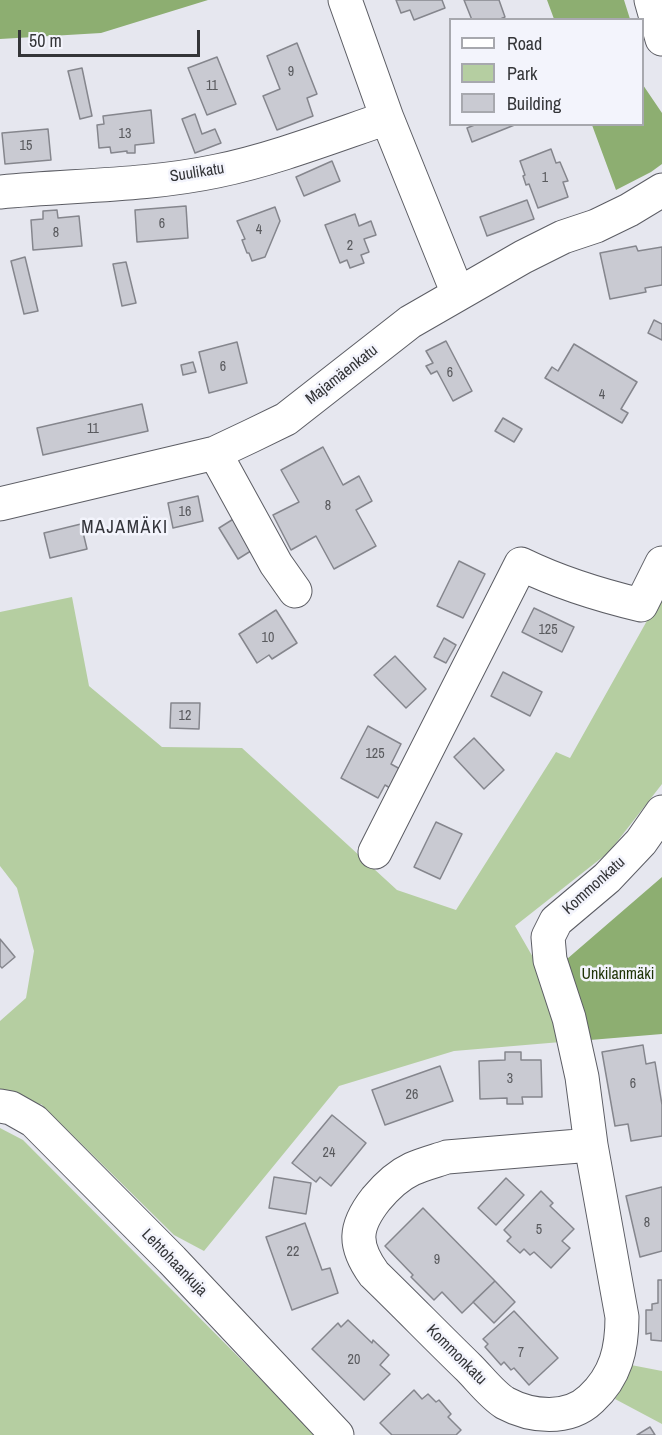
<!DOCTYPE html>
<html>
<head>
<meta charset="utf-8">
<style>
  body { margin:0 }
  #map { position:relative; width:662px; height:1435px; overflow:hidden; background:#e6e7ef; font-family:"Archivo Narrow",sans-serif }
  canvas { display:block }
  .legend { position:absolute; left:449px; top:18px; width:195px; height:108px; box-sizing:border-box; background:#f3f4fc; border:2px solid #a7a8ae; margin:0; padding:8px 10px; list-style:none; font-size:18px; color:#343538 }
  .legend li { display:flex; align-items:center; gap:12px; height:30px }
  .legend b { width:30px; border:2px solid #a7a8ae }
  .scale { position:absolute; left:18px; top:30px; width:182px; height:27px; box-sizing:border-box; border:3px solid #343538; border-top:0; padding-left:8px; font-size:18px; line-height:21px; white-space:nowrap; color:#343538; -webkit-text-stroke:4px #f3f4fc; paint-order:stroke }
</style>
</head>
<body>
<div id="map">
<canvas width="662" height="1435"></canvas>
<ul class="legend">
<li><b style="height:8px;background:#fff"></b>Road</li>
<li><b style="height:16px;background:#b5cea1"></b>Park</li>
<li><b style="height:16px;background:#c9cad2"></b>Building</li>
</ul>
<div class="scale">50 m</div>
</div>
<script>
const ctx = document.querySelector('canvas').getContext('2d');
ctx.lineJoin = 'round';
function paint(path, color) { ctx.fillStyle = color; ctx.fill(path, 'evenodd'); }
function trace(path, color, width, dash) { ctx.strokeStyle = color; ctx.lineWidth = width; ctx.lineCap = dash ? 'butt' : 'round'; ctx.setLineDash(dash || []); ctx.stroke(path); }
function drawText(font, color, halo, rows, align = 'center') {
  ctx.font = font + ' "Archivo Narrow",sans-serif'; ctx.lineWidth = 5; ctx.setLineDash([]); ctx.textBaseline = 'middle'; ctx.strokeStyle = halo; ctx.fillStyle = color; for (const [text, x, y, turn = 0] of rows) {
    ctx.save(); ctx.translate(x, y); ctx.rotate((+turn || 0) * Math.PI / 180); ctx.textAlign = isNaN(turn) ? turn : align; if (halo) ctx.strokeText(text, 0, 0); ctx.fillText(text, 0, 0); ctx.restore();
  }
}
const green = new Path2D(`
  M662 594V784L609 852 515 926 542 973 561 1042 454 1051 339 1086 204 1251 174 1235 41 1104 34 1109 0 1093V1021L26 998 34 951 17 888 0 866V612L72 597 89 686 162 747 242 748 397 890 456 910 556 752 570 758Z
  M0 1128 23 1140 316 1435H0Z
  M631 1365 662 1371V1424L615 1399 625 1382Z`);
const forest = new Path2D(`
  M0 0H208L101 33 0 39Z
  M547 0H624L630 19H554Z
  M643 85 662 113V164L651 172 616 190 592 125 642 124Z
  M662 877V1034L590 1040 567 959Z`);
const building = new Path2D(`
  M396 0H442L445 8 414 20 410 10 401 13Z
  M464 0H499L505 17 498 20H472Z
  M297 43 317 94 307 98 313 116 277 130 263 96 280 89 267 56Z
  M217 57 236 104 207 115 188 68Z
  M82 68 92 116 80 119 68 71Z
  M151 110 154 143 135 145V153H127V151L111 153 110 147 99 148 97 125 104 124 103 116Z
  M195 114 202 134 215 129 221 143 195 153 182 119Z
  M477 124H517L472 142 467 128Z
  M48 129 51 160 5 164 2 133Z
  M551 149 556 163 560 162 568 181 563 182 568 197 538 208 529 184 526 185 523 176 525 175 520 161Z
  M332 161 340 181 304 196 296 177Z
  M527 200 534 219 487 236 480 217Z
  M186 206 188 238 137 242 135 210Z
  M275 207 280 221 265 257 252 261 249 253H247L242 240 245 239 237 221Z
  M57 210 58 218 79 216 82 246 33 250 31 220 43 219V211Z
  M355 214 359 226 371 221 376 235 364 239 369 252 361 255 364 263 350 268 347 260 340 263 325 225Z
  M636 246 638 251 662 247V285L645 288 646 292 610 299 600 253Z
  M25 257 38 311 24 314 11 261Z
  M126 262 136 303 122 306 113 264Z
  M654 320 662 324V340L648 333Z
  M446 341 472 391 453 401 437 371 431 374 426 366 433 363 426 351Z
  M237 342 247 383 209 393 199 352Z
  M574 344 637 382 621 409 628 413 622 423 545 378 552 367 558 371Z
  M193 362 196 372 183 375 181 365Z
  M142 404 148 431 43 455 37 428Z
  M503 418 522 429 514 442 495 431Z
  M323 447 343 485 359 476 372 501 356 510 376 546 334 569 316 536 291 550 273 515 299 502 281 470Z
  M198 496 203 521 173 528 168 503Z
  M235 518 254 549 238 559 219 528Z
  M81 524 87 549 50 558 44 533Z
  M459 561 485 574 463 618 437 606Z
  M534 608 574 627 562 652 522 632Z
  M276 610 297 643 272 659 269 655 257 663 239 634Z
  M444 638 456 645 446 663 434 657Z
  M395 656 426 689 406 708 374 675Z
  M503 672 542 692 530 716 491 696Z
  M171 703H200L199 729 170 728Z
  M368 726 401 744 391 764 400 769 390 788 385 785 378 798 341 778Z
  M474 738 504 770 484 789 454 757Z
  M436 822 462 834 440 879 414 867Z
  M0 939 15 957 2 968 0 966Z
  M643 1045 646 1064 655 1062 662 1105V1136L631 1141 628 1124 615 1126 602 1052Z
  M505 1052H521V1060H541L542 1097H522L523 1104H507V1098L480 1099 479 1061 505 1060Z
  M440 1066 453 1101 385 1125 372 1090Z
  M332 1115 366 1143 331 1186 320 1177 316 1182 292 1163Z
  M274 1177 311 1183 306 1214 269 1208Z
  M506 1178 524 1195 496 1225 478 1208Z
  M662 1187V1251L640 1257 626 1196Z
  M541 1191 553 1203 550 1206 574 1229 562 1241 570 1248 551 1268 534 1252 530 1255 524 1249 520 1253 507 1241 511 1237 504 1230Z
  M423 1208 495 1281 462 1313 442 1292 434 1300 411 1277 413 1275 385 1246Z
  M305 1223 322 1270 330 1268 338 1293 292 1310 266 1237Z
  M658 1280H662V1341L651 1340V1333L646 1334V1310H652V1304L658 1303Z
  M495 1281 515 1302 494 1323 473 1302Z
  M514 1311 558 1358 529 1385 514 1368 511 1370 504 1362 501 1365 485 1347 488 1344 483 1339Z
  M348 1320 372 1343 373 1340 389 1355 380 1365 390 1374 364 1400 312 1349 338 1323 341 1327Z
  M414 1390 422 1399 428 1394 436 1402 439 1400 451 1414 448 1417 461 1430 456 1435H392L380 1423Z
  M650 1427 655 1435H637Z`);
const minor = new Path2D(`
  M345 0 387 118
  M651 0 662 39
  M0 192C72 185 146 186 217 171 275 159 331 137 387 118L458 294
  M215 453 276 564 295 591
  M0 504 215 453 251 436 286 419 410 322 523 257 563 237 596 226 629 210 662 190
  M375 852 521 564C560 583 599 595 641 605L662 563
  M0 1106 11 1108 34 1121 172 1260 337 1435
  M591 1145 447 1157C435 1161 423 1164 412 1169 397 1176 386 1187 376 1199 354 1227 353 1245 374 1274 406 1305 437 1337 469 1368 480 1379 492 1395 505 1403 531 1417 568 1421 591 1399 616 1376 622 1349 622 1317L591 1145 582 1077 569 1018 550 960 548 937 556 921 607 878 641 842 662 812`);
const numberNames = [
  ["9",291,72],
  ["11",212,86],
  ["13",125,134],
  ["15",26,146],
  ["1",545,178],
  ["6",162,224],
  ["4",259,230],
  ["8",56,233],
  ["2",350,246],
  ["6",223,367],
  ["6",450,373],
  ["4",602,395],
  ["11",93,429],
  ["8",328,506],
  ["16",185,512],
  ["125",548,630],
  ["10",268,638],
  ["12",185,716],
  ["125",375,754],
  ["3",510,1079],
  ["6",633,1084],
  ["26",412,1095],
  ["24",329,1153],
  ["8",647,1223],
  ["5",539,1230],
  ["22",293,1252],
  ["9",437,1260],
  ["7",521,1353],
  ["20",354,1360]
];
const streetNames = [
  ["Suulikatu",197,173,-9],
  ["Majamäenkatu",342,375,-38],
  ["Kommonkatu",594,886,-42],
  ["Lehtohaankuja",174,1263,46],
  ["Kommonkatu",456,1355,45]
];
const parkNames = [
  ["Unkilanmäki",618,975]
];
const neighbourhoodNames = [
  ["MAJAMÄKI",125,528]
];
paint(green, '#b5cea1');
paint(forest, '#8dae71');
paint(building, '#c9cad2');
trace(building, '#85868d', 1.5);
trace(minor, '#5c5d64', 35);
trace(minor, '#fff', 33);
drawText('14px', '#595a5e', null, numberNames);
drawText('16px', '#343538', '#f3f4fc', streetNames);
drawText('16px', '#1f3306', '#f3f4fc', parkNames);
ctx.letterSpacing = '1.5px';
drawText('18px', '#34353b', '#f3f4fc', neighbourhoodNames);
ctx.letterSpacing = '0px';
</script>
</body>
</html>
